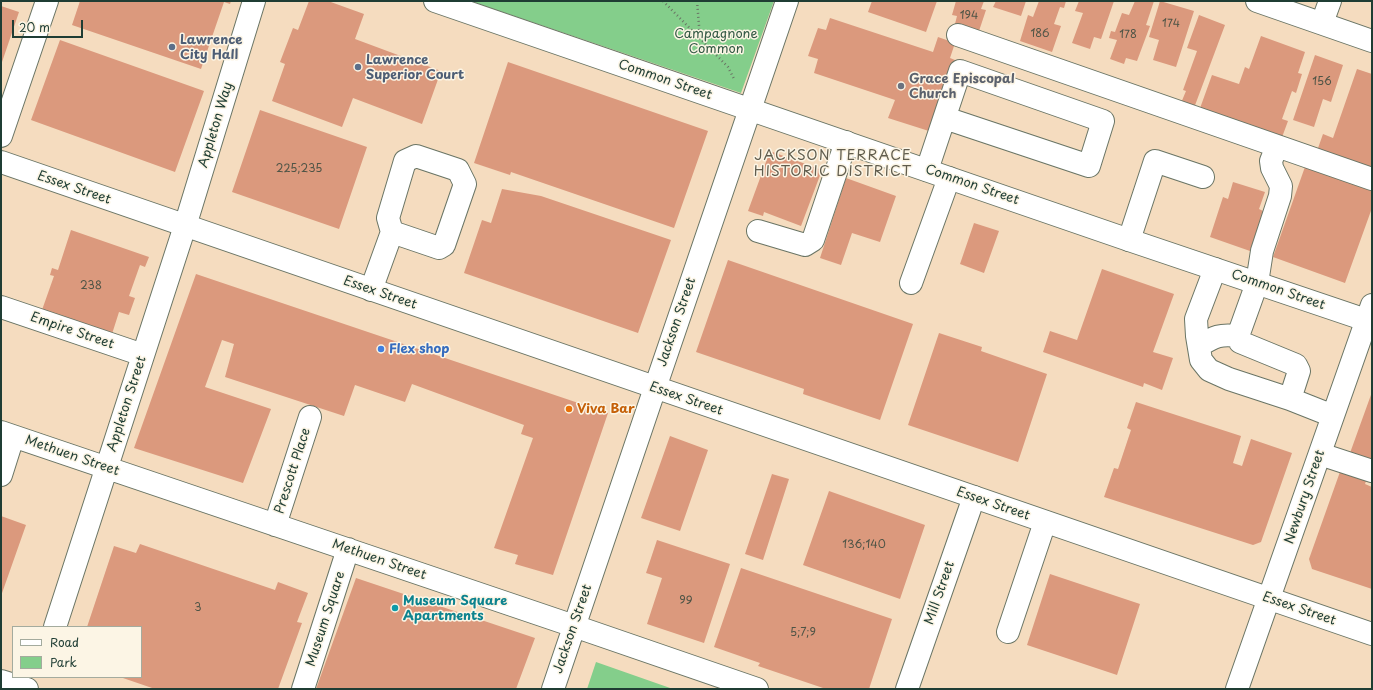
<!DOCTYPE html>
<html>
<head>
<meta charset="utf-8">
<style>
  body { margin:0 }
  #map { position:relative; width:1373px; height:690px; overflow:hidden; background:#f5dcbf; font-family:"Playpen Sans",sans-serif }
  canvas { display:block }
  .frame { position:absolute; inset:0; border:2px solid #1f3d34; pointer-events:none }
  .legend { position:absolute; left:12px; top:626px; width:130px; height:52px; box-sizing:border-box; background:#fcf5e5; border:1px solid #a4ab9e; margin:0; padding:5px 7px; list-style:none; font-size:12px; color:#1f3d34 }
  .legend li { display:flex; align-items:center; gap:8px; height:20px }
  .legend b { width:20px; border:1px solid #a4ab9e }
  .scale { position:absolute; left:12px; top:20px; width:71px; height:18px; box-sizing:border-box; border:2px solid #1f3d34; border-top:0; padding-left:5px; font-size:12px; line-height:14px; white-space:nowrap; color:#1f3d34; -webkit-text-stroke:3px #fcf5e5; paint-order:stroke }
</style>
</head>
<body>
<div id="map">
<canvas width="1373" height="690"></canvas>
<div class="frame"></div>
<ul class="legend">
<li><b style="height:5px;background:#fff"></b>Road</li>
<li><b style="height:11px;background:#84ce8b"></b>Park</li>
</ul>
<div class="scale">20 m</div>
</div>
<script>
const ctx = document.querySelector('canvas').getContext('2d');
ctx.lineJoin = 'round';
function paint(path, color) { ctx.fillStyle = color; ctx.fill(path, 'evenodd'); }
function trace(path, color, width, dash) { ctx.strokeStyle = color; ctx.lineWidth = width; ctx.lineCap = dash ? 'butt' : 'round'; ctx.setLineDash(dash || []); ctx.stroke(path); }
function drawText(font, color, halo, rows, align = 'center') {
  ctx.font = font + ' "Playpen Sans",sans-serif'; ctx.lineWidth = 3; ctx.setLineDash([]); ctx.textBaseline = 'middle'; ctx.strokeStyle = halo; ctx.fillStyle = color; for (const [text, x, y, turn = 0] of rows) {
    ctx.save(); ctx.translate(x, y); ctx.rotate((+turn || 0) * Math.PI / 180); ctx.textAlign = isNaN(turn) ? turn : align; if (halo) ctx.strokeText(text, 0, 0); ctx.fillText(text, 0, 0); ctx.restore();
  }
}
const green = new Path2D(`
  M470 1H774L741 93Z
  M596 662 673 689H587Z`);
const building = new Path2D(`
  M80 1H231L230 4 224 2 201 69 72 25Z
  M309 1H328L364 14 355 39 441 71 422 124 353 98 342 127 272 101 285 64 280 62 293 28 298 30Z
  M872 1H937L926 32 868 12Z
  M956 1H984L981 9 986 10 979 31 955 24 957 16 952 15Z
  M996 1H1026L1021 16 993 7Z
  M1039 1H1066L1064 8 1060 7 1054 24 1061 26 1052 52 1020 41 1028 15 1033 17Z
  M1079 1H1114L1101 39 1094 37 1090 49 1072 43 1083 13 1075 11Z
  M1135 1H1154L1146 25 1150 26 1137 61 1126 58 1124 64 1110 59 1117 40 1109 38 1111 31 1115 32 1122 13 1129 15Z
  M1160 1 1194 11 1176 67 1153 60 1159 40 1149 37Z
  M1 6 19 12 1 65Z
  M1199 15 1225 25 1194 108 1181 103 1186 91 1183 90 1197 51 1187 48Z
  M830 18 933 52 938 37 955 43 950 58 955 60 932 132 888 118 895 100 814 73 818 59 808 56 818 28 826 30Z
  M1261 36 1305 52 1298 73 1302 74 1296 93 1292 91 1282 119 1288 121 1281 140 1199 111 1212 75 1239 84 1245 67 1249 69Z
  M60 40 204 91 175 172 31 120Z
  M1315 55 1343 65 1331 102 1323 99 1314 127 1293 120Z
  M508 62 708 131 674 228 511 172 510 175 474 163Z
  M1357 69 1372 74V170L1317 151 1323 134 1333 138Z
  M260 110 367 147 339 229 232 192Z
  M770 151 822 170 801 226 764 212 763 216 748 211Z
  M1306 164 1372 187V208L1345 283 1273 257Z
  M846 178 896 196 880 242 852 233 841 265 820 258Z
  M1233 182 1265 192 1259 209 1263 211 1250 251 1210 237 1223 197 1228 199Z
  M502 189 541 196 671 240 638 333 464 273 482 220 491 223Z
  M974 223 999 231 984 273 960 264Z
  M71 230 149 257 145 267 140 265 129 296 135 298 129 315 119 312 112 334 42 310 54 276 50 275 52 268 58 270Z
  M728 260 913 324 880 420 803 394 804 389 696 352Z
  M1102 269 1174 294 1153 352 1173 358 1162 390 1144 383 1143 387 1043 352 1050 331 1077 340Z
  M196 274 608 413 553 575 515 564 518 555 494 548 533 438 521 434 524 425 412 384 405 402 355 385 344 416 225 377 234 344 222 340 205 387 271 409 243 483 134 448Z
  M939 333 982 347 981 351 1047 374 1018 462 908 425Z
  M1372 392V468L1350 453Z
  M1136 402 1241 436 1233 463 1242 466 1251 439 1292 453 1261 542 1253 545 1104 497 1114 468 1118 469 1131 430 1127 428Z
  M670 436 708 450 680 531 641 518Z
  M1341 469 1367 478 1365 484 1372 487V589L1312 569 1309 559Z
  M772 474 789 479 763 560 745 554Z
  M829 491 925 525 900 599 803 565Z
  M1 516 26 525 1 596Z
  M657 540 730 564 704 643 647 624 662 578 646 573Z
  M140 544 275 590 278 582 308 593 297 622 302 623 278 689H155L120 677H141V627H87L114 546 136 553Z
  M741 568 892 619 869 689H826L758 666 760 663 714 647Z
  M1050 574 1140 604 1117 675 1027 645Z
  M356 578 535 638 516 689H316Z`);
const path = new Path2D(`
  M663 1 728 67 734 79
  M697 1 700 38`);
const minor = new Path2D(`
  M1257 1 1372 41
  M1322 23 1330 1
  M958 35 1372 179
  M1 136 47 1
  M1277 146 1271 161 1272 168 1281 186 1280 196 1262 251 1257 283 1238 336 1240 342 1296 365 1299 371 1290 399
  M927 170 960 71 1103 121 1089 166 945 118
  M758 231 805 245 813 240 846 142
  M1129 240 1155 161 1203 177
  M1215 269 1196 319 1197 336 1201 360 1209 370 1229 379 1290 399 1333 416
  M911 283 949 178
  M371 290 392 232 388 218 405 161 416 156 458 170 465 184 444 245 439 248 392 232
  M1 307 143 355
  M1199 346C1215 336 1220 334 1238 336
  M1 432 574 626 757 689
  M1320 454 1372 471
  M1 475 13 437
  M275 525 310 417
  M55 627 185 226 254 1
  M1008 632 1045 522
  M303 689 348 549
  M553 689 655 388
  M907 689 974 497
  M1237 689 1372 305`);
const major = new Path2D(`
  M435 1 1129 240 1372 322
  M1 162 1372 634
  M655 388 787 1
  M1 681 27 689`);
const markers = [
  [172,47,4,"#5c6f8a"],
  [358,67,4,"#5c6f8a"],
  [901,86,4,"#6b7280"],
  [381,349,4,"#3f7fe0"],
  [569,409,4,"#e8710a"],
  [395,608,4,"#0f9aa8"]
];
const numberNames = [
  ["194",969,16],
  ["174",1171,24],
  ["186",1040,34],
  ["178",1128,35],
  ["156",1322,82],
  ["225;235",299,169],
  ["238",91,286],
  ["136;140",864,545],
  ["99",686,601],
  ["3",198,608],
  ["5;7;9",803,633]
];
const parkNames = [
  ["Campagnone",716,34],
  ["Common",716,49]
];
const serviceNames = [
  ["Lawrence",180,40],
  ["City Hall",180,55],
  ["Lawrence",366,60],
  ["Superior Court",366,75]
];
const worshipNames = [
  ["Grace Episcopal",909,79],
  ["Church",909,94]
];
const streetNames = [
  ["Common Street",665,80,19],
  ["Appleton Way",216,125,-73],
  ["Common Street",972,185,19],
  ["Essex Street",74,188,19],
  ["Common Street",1278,290,19],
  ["Essex Street",380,293,19],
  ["Jackson Street",677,322,-71],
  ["Empire Street",72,331,19],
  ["Essex Street",686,399,19],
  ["Appleton Street",127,404,-72],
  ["Methuen Street",72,456,19],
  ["Prescott Place",293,471,-72],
  ["Newbury Street",1305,497,-71],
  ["Essex Street",993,504,19],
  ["Methuen Street",379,560,19],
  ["Mill Street",940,593,-71],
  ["Essex Street",1299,609,19],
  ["Museum Square",326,619,-72],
  ["Jackson Street",573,629,-71]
];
const shopNames = [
  ["Flex shop",389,349]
];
const foodNames = [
  ["Viva Bar",577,409]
];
const cultureNames = [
  ["Museum Square",403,601],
  ["Apartments",403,616]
];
const neighbourhoodNames = [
  ["JACKSON TERRACE",833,156],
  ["HISTORIC DISTRICT",833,172]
];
paint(green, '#84ce8b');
paint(building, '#db997d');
trace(minor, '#6a7565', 24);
trace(major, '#6a7565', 24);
trace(path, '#6a7565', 2.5, [1, 3]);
trace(minor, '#fff', 22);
trace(major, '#fff', 22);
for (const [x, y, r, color] of markers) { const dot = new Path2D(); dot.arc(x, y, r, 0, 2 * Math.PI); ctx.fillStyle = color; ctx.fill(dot); trace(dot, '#fcf5e5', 1.5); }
drawText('11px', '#4e5446', null, numberNames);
drawText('13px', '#335a45', '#fcf5e5', parkNames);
drawText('bold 13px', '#4e5e75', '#fcf5e5', serviceNames, 'left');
drawText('bold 13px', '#5b616d', '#fcf5e5', worshipNames, 'left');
drawText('13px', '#1f3d34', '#fcf5e5', streetNames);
drawText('bold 13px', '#366cbe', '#fcf5e5', shopNames, 'left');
drawText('bold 13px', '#c56008', '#fcf5e5', foodNames, 'left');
drawText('bold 13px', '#0d838f', '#fcf5e5', cultureNames, 'left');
ctx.letterSpacing = '1px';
drawText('14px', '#615d4e', '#fcf5e5', neighbourhoodNames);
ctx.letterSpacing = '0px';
</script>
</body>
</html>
